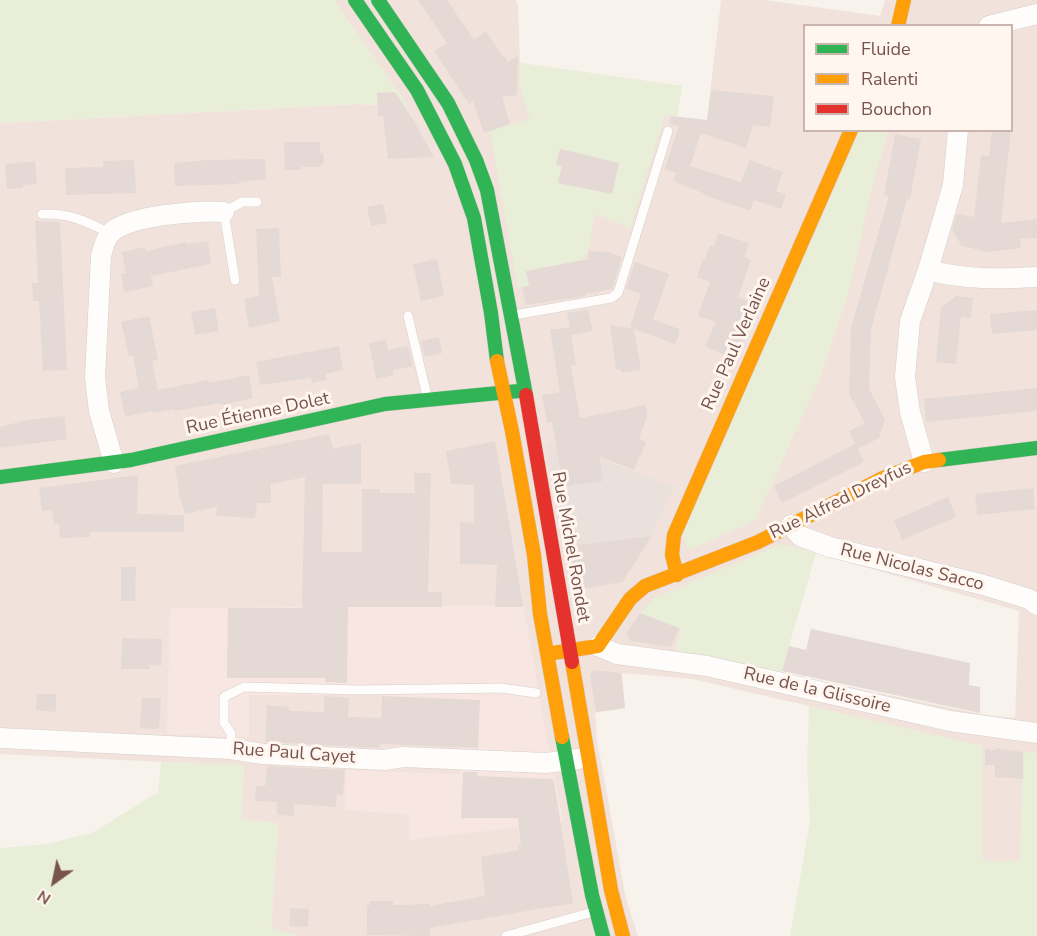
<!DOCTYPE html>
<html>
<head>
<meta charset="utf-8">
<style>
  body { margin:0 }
  #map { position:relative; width:1037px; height:936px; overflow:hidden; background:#f8f2ed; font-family:"Nunito Sans",sans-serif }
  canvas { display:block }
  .legend { position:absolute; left:803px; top:24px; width:210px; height:108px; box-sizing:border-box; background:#fff6f0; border:2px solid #c9b5ae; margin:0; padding:8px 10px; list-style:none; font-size:18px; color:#77544c }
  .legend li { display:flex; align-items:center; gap:12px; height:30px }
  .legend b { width:30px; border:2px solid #c9b5ae }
  .north { position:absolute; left:24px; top:852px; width:60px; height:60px; -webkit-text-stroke:4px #fff6f0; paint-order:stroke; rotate:213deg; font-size:16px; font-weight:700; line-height:24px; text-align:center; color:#77544c }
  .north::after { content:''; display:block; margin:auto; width:21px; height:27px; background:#77544c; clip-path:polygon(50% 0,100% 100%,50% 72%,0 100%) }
</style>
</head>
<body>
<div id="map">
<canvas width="1037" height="936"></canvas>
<ul class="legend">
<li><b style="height:8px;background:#30b455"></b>Fluide</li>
<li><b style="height:8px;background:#ff9f0a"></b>Ralenti</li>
<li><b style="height:8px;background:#e5322d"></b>Bouchon</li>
</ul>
<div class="north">N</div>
</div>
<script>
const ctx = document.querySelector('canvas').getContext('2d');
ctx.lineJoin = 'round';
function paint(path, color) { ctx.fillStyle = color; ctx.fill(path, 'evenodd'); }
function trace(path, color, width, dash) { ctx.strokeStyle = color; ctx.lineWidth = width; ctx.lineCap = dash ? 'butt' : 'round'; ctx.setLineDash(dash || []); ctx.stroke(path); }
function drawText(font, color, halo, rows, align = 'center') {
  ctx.font = font + ' "Nunito Sans",sans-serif'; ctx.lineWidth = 6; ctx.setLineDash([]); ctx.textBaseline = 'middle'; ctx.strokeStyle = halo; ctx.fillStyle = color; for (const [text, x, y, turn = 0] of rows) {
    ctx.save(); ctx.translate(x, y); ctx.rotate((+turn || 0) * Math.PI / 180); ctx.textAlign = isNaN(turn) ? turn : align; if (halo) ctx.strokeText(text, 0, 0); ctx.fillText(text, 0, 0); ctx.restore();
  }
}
const residential = new Path2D(`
  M334 0H516L518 7 520 63 682 86 677 117 707 120 721 0H765L880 16 885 0H1037V862L983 861 982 746 692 679 622 673 625 708 595 713 597 739 626 899 638 936H297L271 928 278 823 241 820 244 766 0 754V123L356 104 407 106ZM804 26H1012V130H804ZM816 553 1019 611 1015 718 986 715 781 673ZM523 605 547 743 563 821 460 774V747L382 695H248Z`);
const commercial = new Path2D(`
  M523 605 547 743 563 822 409 840 410 815 345 810 346 770 460 774V747L380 744 381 695H249V737L167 734 170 608Z`);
const industrial = new Path2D(`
  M608 437 617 439 606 461 674 487 651 536 622 582 571 591 546 444Z`);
const green = new Path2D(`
  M0 0H334L408 106 356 104 0 123Z
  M520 63 682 86 677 117 665 115 630 228 595 214 588 252 579 261 527 271 529 286 518 288 490 131 530 119 520 88ZM560 149 619 163 612 194 559 183 562 166 556 164Z
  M859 131H888L872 188 849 291 820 378 755 521 689 550 681 532Z
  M782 544 816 552 781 673 675 650 681 629 640 613 654 598Z
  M809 706 983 746V861H1020L1023 752 1037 753V936H790L810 822 807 767Z
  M161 762 244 765 241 820 278 823 271 928 297 936H0V848L48 844 94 832 158 792Z`);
const building = new Path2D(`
  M418 0H447L474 40 486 31 503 57 504 56 508 62 518 56 517 95 502 97 510 124 484 133 473 101 469 104 434 51 447 43Z
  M711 90 774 96 770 127 753 125 746 148 701 133 690 166 741 182 750 160 783 172 776 191 786 194 781 209 754 200 750 211 704 195 705 194 673 181 676 173 665 169 679 126 669 123 671 116 707 120Z
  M395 92 415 123 434 157 388 159 383 116H378L377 93Z
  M992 130H1011L1001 223 1037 219V238L1020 239 1021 248 988 252 962 246 952 230 957 214 974 217 981 155 989 156Z
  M895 134 921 139 910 199H907L871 330 869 389 885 420 879 438 858 449 864 462 782 503 774 486 855 444 849 431 865 423 849 394 851 328 889 196 884 195Z
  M284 142H320V153H323L324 162 319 167H301V170H285Z
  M560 149 619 163 612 194 558 183 562 166 556 165Z
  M265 159 266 179 239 182V184L175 186 174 163 207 160Z
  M134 160 136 193 66 195 65 168 103 167V161Z
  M35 161 37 184 23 185V188L7 189 5 164Z
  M383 204 387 223 371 226 367 207Z
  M35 221 60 222 67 370 43 371 39 301H33L32 283H38Z
  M279 228 281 277H272L280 321 249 328 244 299 259 296 256 229Z
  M718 233 749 243 744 257 751 260 738 297 748 301 736 332 744 336 734 359 705 346 716 322 698 316 710 282 697 277 703 258 705 259 710 245 714 246Z
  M208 241 211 264 151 276 153 286 124 292 121 273H126L122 252 145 247 146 251 186 242 187 244Z
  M588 251 609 252 622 257 612 289 586 294V296L526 305 522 287 529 286 526 271 589 259Z
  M437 259 444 296 421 301 413 264Z
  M635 262 669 274 653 319 679 329V335L675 344 634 329 641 370 621 373V369L616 370 610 325 632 328 630 327 641 294 626 289Z
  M956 296 973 298 971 318 961 317 956 364 936 362 941 308Z
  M215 308 219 331 195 335 191 312Z
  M588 309 593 331 571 335 576 365 571 366 580 418 646 405 647 416 639 439 646 442 634 470 599 456 603 481 563 487 552 422 547 423 542 395 560 392 550 330 570 327 567 313Z
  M1037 310V330L992 334 990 314Z
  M149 316 158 360 152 361 158 390 208 380 209 383 249 375 253 398 221 405V403L175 411 174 409 153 413 152 411 125 417 120 392 139 388 133 356H129L121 322Z
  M439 337 442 353 425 357 421 341Z
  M386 340 388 350 408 346 413 366 393 370 394 375 376 379 369 343Z
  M339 346 343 370 326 374 327 380 312 383 311 378 260 385 256 362Z
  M1037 388V411L926 422 924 399Z
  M64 416 67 439 0 448V427L27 420Z
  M329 434 333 449 361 443V484H323L322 552H362V489H380V493H415L414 473H431L428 592H442V607H348L347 683 325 682V678H227L228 608H302L305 477 271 484V503H257L255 518 216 516 217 507 185 514 179 494 175 466Z
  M495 441 514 551 523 607H495L497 565 460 564V522L474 523V485L451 484 446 451Z
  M138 475 137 514 184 515V532H90V537L60 538 59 524H54L52 510 42 511 39 488Z
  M1033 488 1035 509 977 515 975 494Z
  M948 497 956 517 902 540 894 520Z
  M652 536 622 582 575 590 568 546Z
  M121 567H136L135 601H121Z
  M640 613 679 628 671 647 631 641 626 634Z
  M811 629 970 663 969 685 980 687V713L782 671 789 646 806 650Z
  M122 638 162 639 161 666 150 665V669H121Z
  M594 670 621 673 625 708 596 712 590 675Z
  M37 694H56V712L36 710Z
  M324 696 349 698 348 717 381 718 382 696 480 700 478 748 380 744V748L265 742 267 705 289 707V711L324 712Z
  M142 698H161L159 729 140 728Z
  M995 748 1023 752V779L995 777V765H985V749L995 750Z
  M267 766 345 770 343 795 337 794 336 807 294 804V816L277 815V802L255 801 256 786H265Z
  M463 772H477V776L551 779 554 781 573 903 430 928V936L367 935V905H370V901H393V905L430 904V906L485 896 481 857 518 850V845L521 844 518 818H461Z
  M290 908 309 909 308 927 289 926Z`);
const lane = new Path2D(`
  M42 214C70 213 85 221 110 233
  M235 280 224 212 242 202H257
  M514 315 611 298 618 293 668 131
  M408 316 427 396
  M231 749V733L224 723V697L244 687 359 690 501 688 536 693
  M506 936 593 912`);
const street = new Path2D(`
  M989 26 1037 14
  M928 270C964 280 1001 279 1037 277
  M924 462 910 412 905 377 910 321 928 270 953 185 958 130
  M114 463 99 411 95 378 101 256C103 249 105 239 110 234 125 215 201 210 224 212
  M791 525 800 536 830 547 984 585 1029 599 1037 605
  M598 646 617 654 707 666 950 721 1037 733
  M0 738 231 749 263 754 384 760 403 757 546 763 578 759`);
const fast = new Path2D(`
  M355 0 417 90 455 164 474 218 491 313 497 361
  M378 0 448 103 476 160 487 190 526 395
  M939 460 1037 448
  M0 477 131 460 385 404 519 391
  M562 737 592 895 603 936`);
const slow = new Path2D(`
  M898 26 904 0
  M497 361 512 431 534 555 540 614 562 737
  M677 575 672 555 674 535 851 130
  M553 653 598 646 630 599 645 586 758 542 883 478 924 462 939 460
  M572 662 611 890 623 936`);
const jam = new Path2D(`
  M526 395 572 662`);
const streetNames = [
  ["Rue Paul Verlaine",737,344,-66],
  ["Rue Étienne Dolet",258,414,-12],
  ["Rue Alfred Dreyfus",841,501,-26],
  ["Rue Michel Rondet",570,547,80],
  ["Rue Nicolas Sacco",912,568,14],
  ["Rue de la Glissoire",817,691,13],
  ["Rue Paul Cayet",294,754,4]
];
paint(residential, '#f1e3db');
paint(commercial, '#f7e6e1');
paint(industrial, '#eae1dc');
paint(green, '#e9eed8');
paint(building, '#e5d9d5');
trace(lane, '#d7ceca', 10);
trace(street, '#d7ceca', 21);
trace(fast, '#d8cdc9', 15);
trace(slow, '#d8cdc9', 15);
trace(jam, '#d8cdc9', 15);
trace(lane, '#fefdfc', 9);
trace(street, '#fefdfc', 20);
trace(fast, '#30b455', 14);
trace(slow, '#ff9f0a', 14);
trace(jam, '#e5322d', 14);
drawText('18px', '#77544c', '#fff6f0', streetNames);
</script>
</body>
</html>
